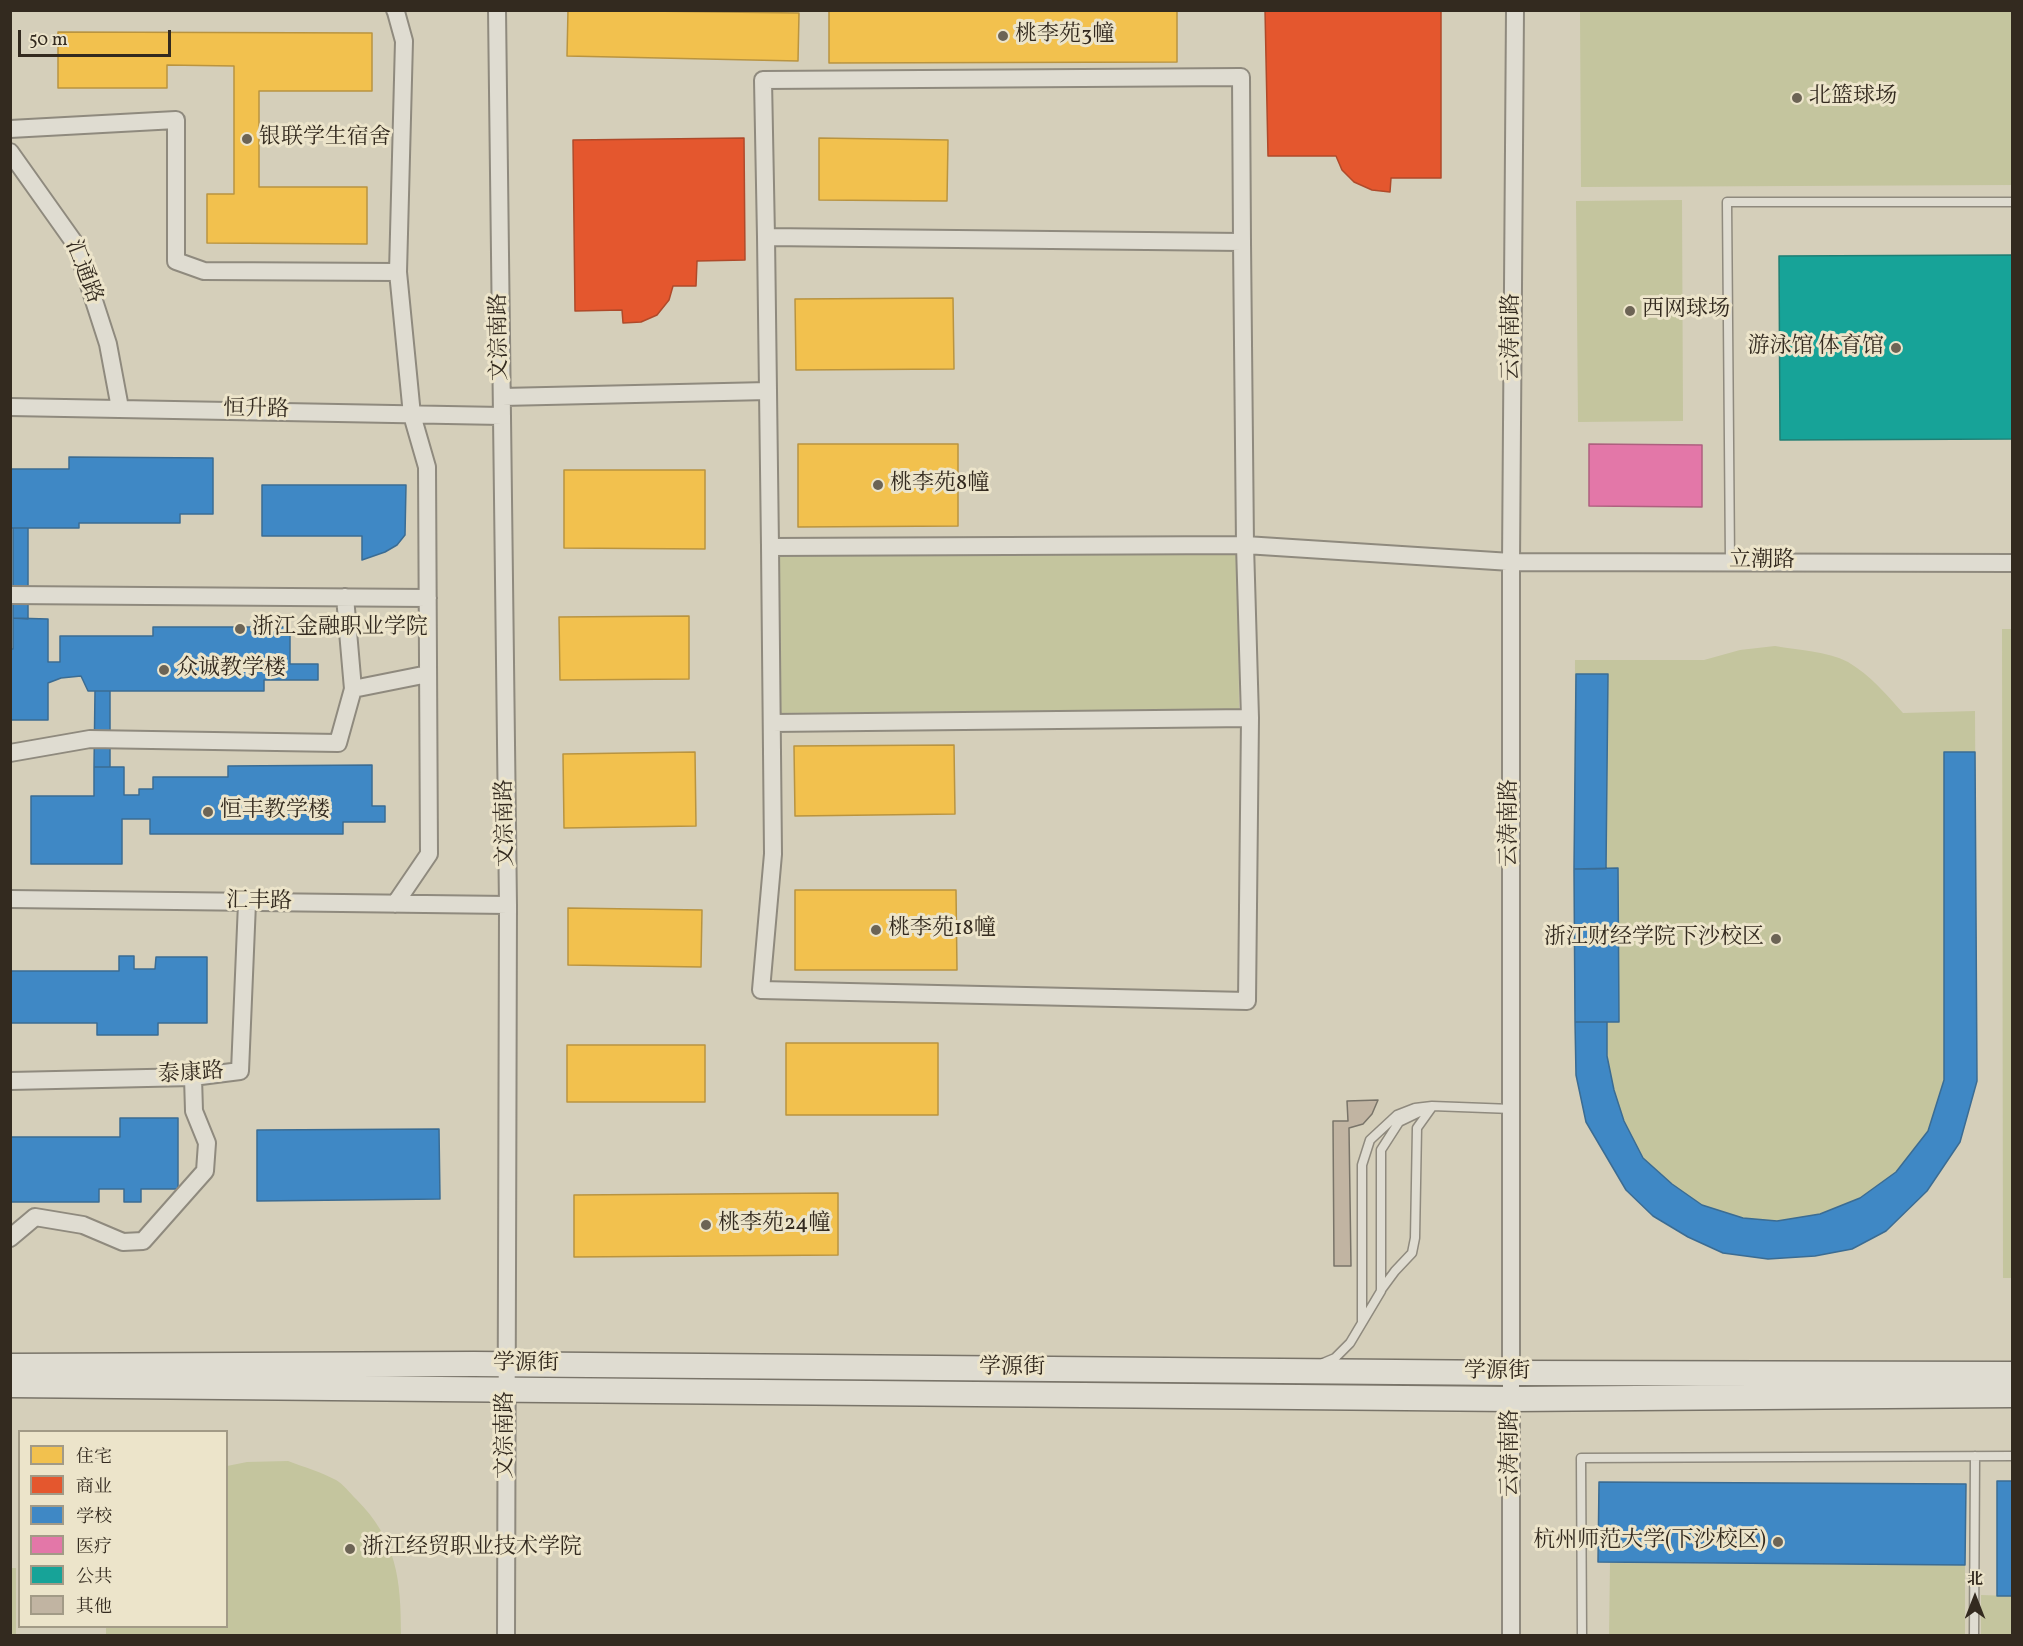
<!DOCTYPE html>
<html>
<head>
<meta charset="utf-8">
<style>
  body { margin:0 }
  #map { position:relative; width:2023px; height:1646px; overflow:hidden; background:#d5cfba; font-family:Vollkorn,"Noto Serif SC",serif }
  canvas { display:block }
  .frame { position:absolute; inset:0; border:12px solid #332a1f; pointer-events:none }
  .legend { position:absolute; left:18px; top:1430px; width:210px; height:198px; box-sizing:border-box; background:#ece4ca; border:2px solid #a29a86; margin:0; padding:8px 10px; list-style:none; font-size:18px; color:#332a1f }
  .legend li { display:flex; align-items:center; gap:12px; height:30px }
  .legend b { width:30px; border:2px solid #a29a86 }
  .north { position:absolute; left:1945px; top:1568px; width:60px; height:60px; -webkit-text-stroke:4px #ece4ca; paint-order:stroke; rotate:0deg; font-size:16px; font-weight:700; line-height:24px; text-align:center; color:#332a1f }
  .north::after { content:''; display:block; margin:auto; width:21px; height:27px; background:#332a1f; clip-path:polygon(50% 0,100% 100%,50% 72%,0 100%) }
  .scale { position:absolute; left:18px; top:30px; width:153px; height:27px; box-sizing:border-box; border:3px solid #332a1f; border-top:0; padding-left:8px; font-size:18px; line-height:21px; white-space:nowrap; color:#332a1f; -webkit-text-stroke:4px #ece4ca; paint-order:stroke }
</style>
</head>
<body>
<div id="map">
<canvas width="2023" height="1646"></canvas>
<div class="frame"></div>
<ul class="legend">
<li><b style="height:16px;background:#f2c14e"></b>住宅</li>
<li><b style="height:16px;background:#e4572e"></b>商业</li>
<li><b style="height:16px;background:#3f88c5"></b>学校</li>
<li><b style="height:16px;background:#e377a8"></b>医疗</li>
<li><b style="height:16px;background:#17a398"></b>公共</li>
<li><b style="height:16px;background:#c1b4a2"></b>其他</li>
</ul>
<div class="north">北</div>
<div class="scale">50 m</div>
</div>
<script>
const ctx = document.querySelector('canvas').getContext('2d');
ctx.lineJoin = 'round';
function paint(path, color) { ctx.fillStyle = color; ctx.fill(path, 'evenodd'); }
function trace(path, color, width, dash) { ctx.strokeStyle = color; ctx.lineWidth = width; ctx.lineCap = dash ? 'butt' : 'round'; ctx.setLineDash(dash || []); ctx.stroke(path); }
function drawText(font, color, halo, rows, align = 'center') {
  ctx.font = font + ' Vollkorn,"Noto Serif SC",serif'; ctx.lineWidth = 6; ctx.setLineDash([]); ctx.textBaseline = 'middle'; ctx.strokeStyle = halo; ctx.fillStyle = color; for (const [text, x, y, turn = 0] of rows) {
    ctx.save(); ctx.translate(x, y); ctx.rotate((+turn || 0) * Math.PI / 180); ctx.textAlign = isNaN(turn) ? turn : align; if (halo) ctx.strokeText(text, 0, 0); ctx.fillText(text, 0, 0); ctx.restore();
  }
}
const green = new Path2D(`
  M1580 11H2012V185L1581 187Z
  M1682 200 1683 421 1578 422 1576 201Z
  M1238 551 1239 709 781 713 779 555Z
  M2002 629H2012V1278H2003Z
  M1775 646C1798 650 1827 651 1848 662 1870 675 1886 694 1903 713L1975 711 1977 1081 1960 1142 1927 1191 1886 1231 1852 1249 1815 1256 1768 1259 1723 1253 1688 1237 1653 1216 1626 1190 1586 1122 1576 1075 1574 869 1575 660H1704L1740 650Z
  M288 1461C304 1467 321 1472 336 1480 343 1484 350 1493 356 1499 397 1540 401 1580 401 1635H106V1627L226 1626 227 1466 247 1462Z
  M1610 1563 1965 1565V1635L1609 1636Z
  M11 1568H16V1635H11Z
  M1981 1595 2012 1596V1635L1981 1636Z`);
const homes = new Path2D(`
  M568 10 799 13 798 61 567 56Z
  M829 10H1177V62L829 63Z
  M58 32 372 33V91H259V187H367V244L207 243V194H234V66L167 65V88H58Z
  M819 138 948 140 947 201 819 200Z
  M953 298 954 369 796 370 795 299Z
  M798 444H958V526L798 527Z
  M564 470H705V549L564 548Z
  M689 616V679L560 680 559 617Z
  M954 745 955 814 795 816 794 746Z
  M695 752 696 826 564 828 563 754Z
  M795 890H956L957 970H795Z
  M568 908 702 910 701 967 568 965Z
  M786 1043H938V1115H786Z
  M567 1045H705V1102H567Z
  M838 1193V1255L574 1257V1195Z`);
const shops = new Path2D(`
  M1265 10H1441V178H1391L1390 192 1372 190 1354 182 1342 170 1336 156H1268Z
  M744 138 745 260 697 261 696 286H673L669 300 657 315 641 322 623 323 622 310 575 311 573 140Z`);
const schools = new Path2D(`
  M69 457 213 458V514H180V523H79V528H10V469H69Z
  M262 485H406L405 535 397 545 385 552 362 560V536H262Z
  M13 528H28V619L13 618Z
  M13 618 48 619V662H60V636H153V627H290V664H318V680H264V691H88L81 676 61 678 48 683V720H10V649H13Z
  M1576 674H1608L1606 869H1574Z
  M95 691H110V767H94Z
  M1944 752H1975L1977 1081 1960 1142 1927 1191 1886 1231 1852 1249 1815 1256 1768 1259 1723 1253 1688 1237 1653 1216 1626 1190 1586 1122 1576 1075 1575 1022H1607V1056L1614 1090 1624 1121 1643 1158 1672 1184 1702 1205 1743 1218 1777 1221 1820 1214 1860 1198 1896 1172 1928 1131 1944 1080Z
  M372 765V806H385V822H343V834H150V819H122V864H31V796H94V767H124V795H139V789H153V777H228V766Z
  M1618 868 1619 1022H1575L1574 869Z
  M119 956H134V969H155L156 957H207V1023H158V1035H97V1023H10V971H119Z
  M120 1118H178V1189H141V1202H124V1189H99V1202H10V1137H120Z
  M439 1129 440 1199 257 1201V1130Z
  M1997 1481H2012V1596H1997Z
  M1599 1482 1966 1484 1965 1565 1598 1562Z`);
const health = new Path2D(`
  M1589 444 1702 445V507L1589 506Z`);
const public = new Path2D(`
  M2012 255V439L1780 440 1779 256Z`);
const building = new Path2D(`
  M1378 1100 1372 1114 1363 1124 1349 1128 1351 1266H1334L1333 1121H1348L1347 1101Z`);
const lane = new Path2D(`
  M1730 562 1727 202H2012
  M1381 1290 1395 1271 1412 1253 1415 1238 1417 1128 1432 1107
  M1362 1322V1165L1370 1140 1397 1115 1415 1108 1432 1106 1512 1109
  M1323 1363 1335 1358 1350 1343 1381 1291V1150L1399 1122 1426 1109
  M1582 1636 1581 1458 2012 1456
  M1974 1636 1975 1456`);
const street = new Path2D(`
  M395 10 396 12 404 41 398 272 412 415 427 467 429 854 395 904
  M497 10 508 905 506 1636
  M10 129 176 120V261L204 271 398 272
  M10 152 76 245 108 344 120 408
  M766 237 763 80 1241 77 1242 242
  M502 397 768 391 766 237 1242 242 1245 545 770 547 768 391
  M10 407 502 416
  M770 547 773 854 761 990 1247 1001 1250 718 1245 545 1511 562 2012 563
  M10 595 428 598
  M345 597 353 689
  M772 723 1250 718
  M10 753 90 739 338 743 353 689 428 674
  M10 899 508 905
  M10 1081 193 1077 240 1071 247 903
  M10 1238 35 1217 83 1225 123 1242 143 1241 205 1171 207 1143 194 1111 193 1077
  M1511 1636V562L1515 10`);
const secondary = new Path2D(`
  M10 1366 474 1364 1512 1373 2012 1374
  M10 1385 1512 1399 2012 1395`);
const markers = [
  [1003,36,6,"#6c6455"],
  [1797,98,6,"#6c6455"],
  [247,139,6,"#6c6455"],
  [1630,311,6,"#6c6455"],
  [1896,348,6,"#6c6455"],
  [878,485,6,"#6c6455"],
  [240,629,6,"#6c6455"],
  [164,670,6,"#6c6455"],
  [208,812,6,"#6c6455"],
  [876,930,6,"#6c6455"],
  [1776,939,6,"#6c6455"],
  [706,1225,6,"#6c6455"],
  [1778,1542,6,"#6c6455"],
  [350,1549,6,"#6c6455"]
];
const poiNames = [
  ["桃李苑3幢",1015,36],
  ["北篮球场",1809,98],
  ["银联学生宿舍",259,139],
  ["西网球场",1642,311],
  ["游泳馆 体育馆",1884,348,"right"],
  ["桃李苑8幢",890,485],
  ["浙江金融职业学院",252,629],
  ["众诚教学楼",176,670],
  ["恒丰教学楼",220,812],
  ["桃李苑18幢",888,930],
  ["浙江财经学院下沙校区",1764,939,"right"],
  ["桃李苑24幢",718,1225],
  ["杭州师范大学(下沙校区)",1766,1542,"right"],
  ["浙江经贸职业技术学院",362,1549]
];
const streetNames = [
  ["汇通路",82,272,69],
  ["文淙南路",501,337,-91],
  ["云涛南路",1513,337,-90],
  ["恒升路",256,411,1],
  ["立潮路",1762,562],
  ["文淙南路",507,823,-91],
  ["云涛南路",1511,823,-90],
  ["汇丰路",259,903,1],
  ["泰康路",191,1075,-4],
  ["学源街",526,1365],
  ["学源街",1012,1369],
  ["学源街",1497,1373],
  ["文淙南路",507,1435,-90],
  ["云涛南路",1512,1453,-90]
];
paint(green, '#c4c59e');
paint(homes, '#f2c14e');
trace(homes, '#b99440', 1.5);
paint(shops, '#e4572e');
trace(shops, '#af4a2a', 1.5);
paint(schools, '#3f88c5');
trace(schools, '#3b6c93', 1.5);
paint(health, '#e377a8');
trace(health, '#ae607f', 1.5);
paint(public, '#17a398');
trace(public, '#1f7f74', 1.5);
paint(building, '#c1b4a2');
trace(building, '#797469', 1.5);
trace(lane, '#8f8a7e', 11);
trace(street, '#8f8a7e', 20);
trace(secondary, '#797469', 27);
trace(lane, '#dfdcd1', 8);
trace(street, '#dfdcd1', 16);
trace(secondary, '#dfdcd1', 24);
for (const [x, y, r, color] of markers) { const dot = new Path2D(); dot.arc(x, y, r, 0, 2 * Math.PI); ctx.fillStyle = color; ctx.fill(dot); trace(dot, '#ece4ca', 2); }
drawText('22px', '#332a1f', '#ece4ca', poiNames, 'left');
drawText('22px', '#332a1f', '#ece4ca', streetNames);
</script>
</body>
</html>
